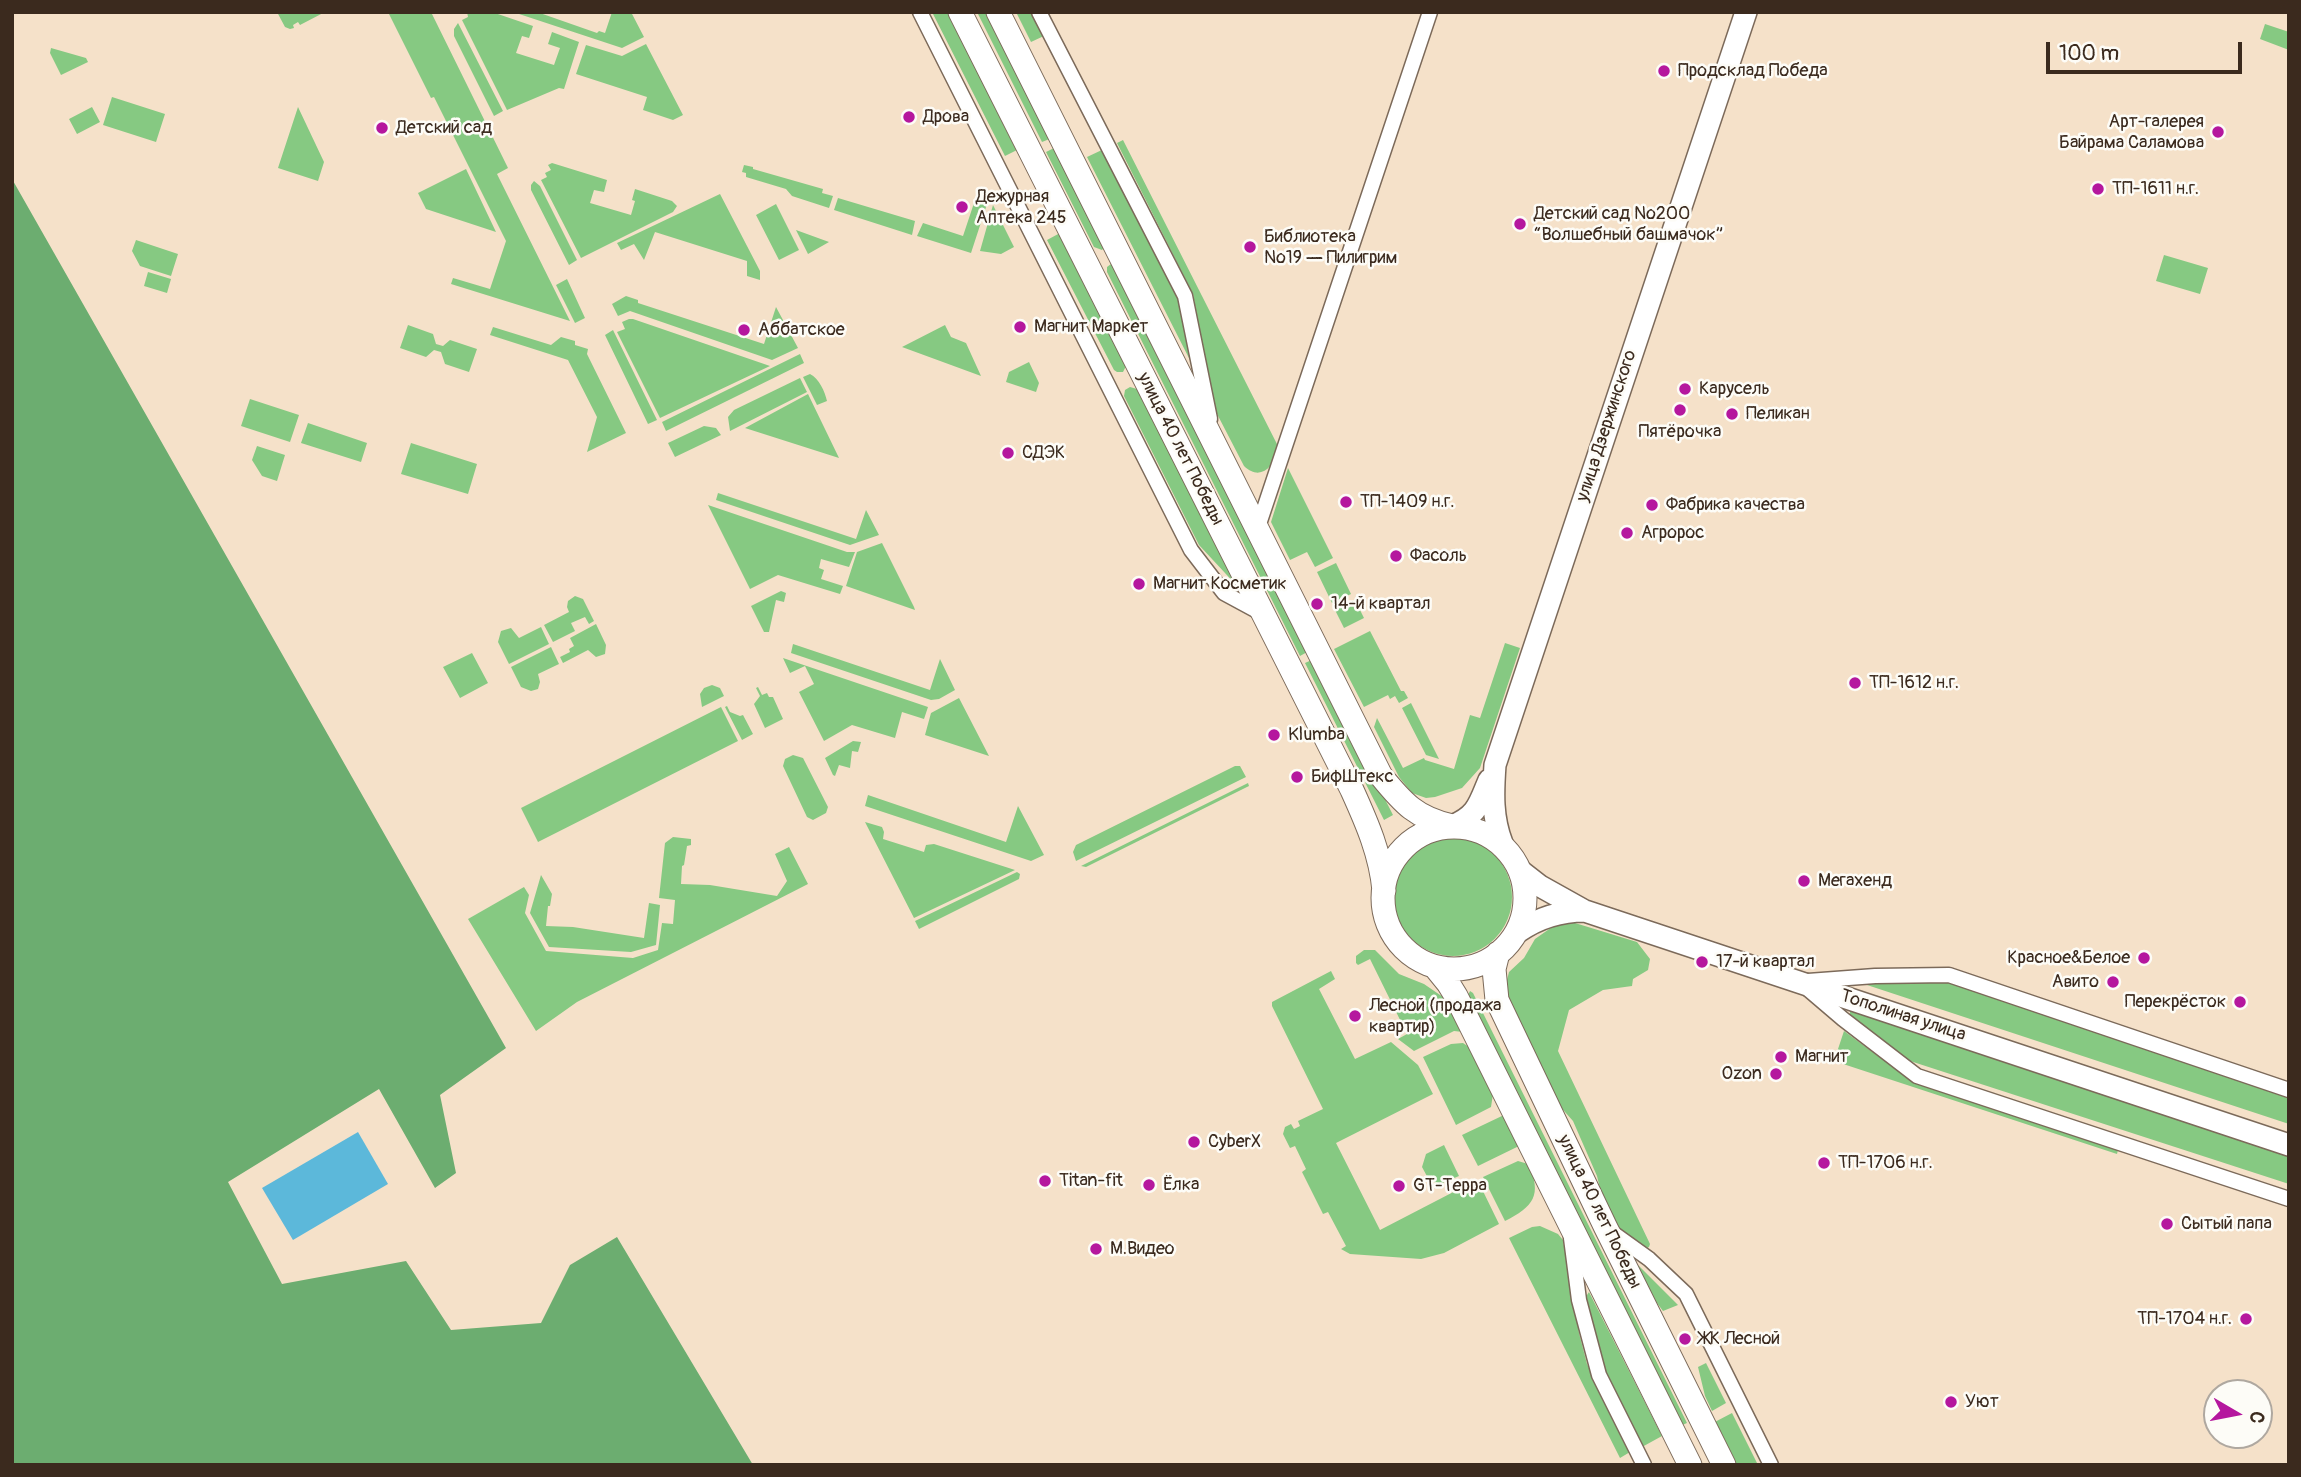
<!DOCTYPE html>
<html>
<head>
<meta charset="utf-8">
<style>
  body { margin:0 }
  #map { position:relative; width:2301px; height:1477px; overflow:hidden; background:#f5e1c9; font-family:Pangolin,sans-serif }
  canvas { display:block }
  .frame { position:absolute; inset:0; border:14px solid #3b2a1e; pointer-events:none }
  .north { position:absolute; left:2203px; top:1379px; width:70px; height:70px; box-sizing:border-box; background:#fdfcf7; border:2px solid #afa8a0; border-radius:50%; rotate:100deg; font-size:19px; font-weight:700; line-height:28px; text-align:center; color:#3b2a1e }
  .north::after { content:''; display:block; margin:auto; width:24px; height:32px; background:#b5179e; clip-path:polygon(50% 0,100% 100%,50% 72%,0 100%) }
  .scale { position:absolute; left:2046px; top:42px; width:196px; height:32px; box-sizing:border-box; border:4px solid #3b2a1e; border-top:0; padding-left:9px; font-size:21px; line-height:24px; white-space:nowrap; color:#3b2a1e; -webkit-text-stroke:5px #fdfcf7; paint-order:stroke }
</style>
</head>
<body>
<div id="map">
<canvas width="2301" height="1477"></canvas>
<div class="frame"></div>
<div class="north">С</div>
<div class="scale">100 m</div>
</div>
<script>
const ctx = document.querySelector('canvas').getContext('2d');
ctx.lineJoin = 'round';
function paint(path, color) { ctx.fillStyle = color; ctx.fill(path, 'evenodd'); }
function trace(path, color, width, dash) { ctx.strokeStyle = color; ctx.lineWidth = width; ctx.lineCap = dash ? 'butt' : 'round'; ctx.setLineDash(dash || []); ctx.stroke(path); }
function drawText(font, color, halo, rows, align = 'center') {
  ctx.font = font + ' Pangolin,sans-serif'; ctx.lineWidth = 5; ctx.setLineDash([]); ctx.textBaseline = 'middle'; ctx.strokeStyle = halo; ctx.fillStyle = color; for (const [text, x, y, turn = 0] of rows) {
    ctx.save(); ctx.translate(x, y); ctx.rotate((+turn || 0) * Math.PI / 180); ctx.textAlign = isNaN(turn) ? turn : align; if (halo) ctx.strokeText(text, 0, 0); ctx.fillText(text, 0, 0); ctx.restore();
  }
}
const green = new Path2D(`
  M277 12H325L300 25 298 22 293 25 294 28 290 29 285 27Z
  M388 12H431L508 168 497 174 570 321 451 284 453 278 490 289 506 241 434 97 431 98Z
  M467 12H492L533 26 529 38 522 36 516 53 554 65 560 48 548 44 552 32 579 42 564 89 559 88 507 110 462 20 468 17Z
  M513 12H537L597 33 599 31 605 33 612 12H631L644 37 622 48Z
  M932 12H950L1019 149 1005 156Z
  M977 12H989L1052 138 1042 142Z
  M1016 12H1034L1046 35 1031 42Z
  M458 23 503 111 494 116 454 36V29Z
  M2265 24 2289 32V50L2260 39Z
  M646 44 683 115 673 120 643 110 647 97 576 74 586 45 622 56Z
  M51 48 86 58 88 62 61 75 50 53Z
  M112 97 165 114 156 142 103 125Z
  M92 107 100 122 77 134 69 119Z
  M298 107 324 162 318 181 278 168Z
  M1123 140 1280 450C1273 466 1261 482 1244 466L1215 410 1212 399 1193 294 1117 143Z
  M1056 147 1104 248 1102 250 1094 247 1046 152Z
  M1104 149 1180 299 1193 366 1087 157Z
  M552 163 607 180 604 192 594 190 590 203 631 215 635 201 632 200 635 189 672 201 677 206 673 212 581 258 541 180 547 177 545 173 551 170 548 165Z
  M744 165 753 167V169L823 189 822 193 833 196 829 208 792 196 786 189 746 177V173L742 172Z
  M466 169 496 232 426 209 418 193Z
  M534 181 540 186 577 260 569 265 531 190V185Z
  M720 194 760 271V280L747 276V261L655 232 644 260 634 244 621 250 617 243Z
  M838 198 915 221 912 235 834 210Z
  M975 200 987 204 971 253 917 236 923 223 963 236Z
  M776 204 799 250 779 260 756 215Z
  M993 205 1014 247 1001 254 980 251Z
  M796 230 829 242 808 254Z
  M1060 233 1126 366 1123 372H1117L1114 370 1047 240Z
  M136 240 178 254 171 276 140 266 132 251Z
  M2164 255 2208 268 2200 294 2156 281Z
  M1111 264 1116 267 1309 651 1300 656 1107 272V267Z
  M148 272 171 279 167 293 144 286Z
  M567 279 585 318 575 323 556 285Z
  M626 296 638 300V303L764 344 776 307 798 348 772 360 630 311 618 316 612 304Z
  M629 319H633L770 366 660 418 617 332 625 329 622 322Z
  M408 325 433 334 436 344 443 346 450 340 477 349 469 372 445 364 441 352 434 350 426 357 400 348Z
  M945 325 951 337 966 343 981 376 902 347Z
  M493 327 551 345 561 337 575 341V345L588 349 587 354 626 433 587 452 597 417 568 360 490 335Z
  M613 330 657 420 648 424 605 335Z
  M800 354 804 363 666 431 662 422Z
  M1029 362 1039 383 1036 392 1006 382 1009 372Z
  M810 374C819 378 825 392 827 401L817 405 803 377Z
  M800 378 807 392 730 431 728 417 734 410Z
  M1130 387 1137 389 1238 587 1199 545 1124 396 1125 390Z
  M808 394 839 458 745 428Z
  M250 399 299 415 290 442 241 426Z
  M308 423 367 443 361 462 301 443Z
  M704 426 716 428 721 435 675 457 668 443Z
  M411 443 477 464 468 494 401 474Z
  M257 446 285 455 277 481 262 476 252 460Z
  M1288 468 1333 558 1315 567 1307 552 1290 560 1271 522Z
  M718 493 856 539 866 510 879 535 850 545 716 500Z
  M708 505 847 552H855L849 567 821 559 819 568 824 570 821 579 843 586 840 594 778 575 750 589Z
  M882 543 914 607 915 610 846 586 857 552Z
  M1336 563 1351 594 1332 603 1317 572Z
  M781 591 786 593 784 602 776 600 769 632H764L751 606Z
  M575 596 583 599 594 621 589 624 585 617 571 623 575 631 553 642 544 625 569 612 567 607 568 601Z
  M1355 600 1364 618 1344 628 1335 610Z
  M596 624 606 645 605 654 596 657 588 650 563 663 560 657 570 652 569 649 574 646 570 638Z
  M541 627 549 644 509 664 498 642 501 631 511 628 519 638Z
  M1370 631 1401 691H1404L1408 698 1399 703 1395 696 1390 699 1388 695 1364 707 1334 649Z
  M1505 643 1520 648 1480 768 1462 788 1435 797 1426 798 1412 793 1399 777 1374 727 1377 718 1403 768 1424 758 1425 760 1454 769 1470 715 1480 718Z
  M793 644 930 690 940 659 955 690 939 699 931 700 791 653Z
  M551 647 559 664 538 674 540 682 538 689 531 691 521 687 511 667Z
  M472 653 488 683 460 698 443 667Z
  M783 658 928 707 924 719 902 712 895 738 852 725 824 741 799 692 814 684 805 666 790 673Z
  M1314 659 1393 815 1384 820 1305 663Z
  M712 685 720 688 724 696 702 707 700 694 704 688Z
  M758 687 762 695 767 693 769 697H773L783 719 765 728 754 704 760 696 756 688Z
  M959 698 989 756 925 735 931 713Z
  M1411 703 1439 759 1426 755 1402 708Z
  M727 706 730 712 740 716 743 715 753 734 742 740 725 707Z
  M721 707 738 741 538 842 521 808Z
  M853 741 861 742 858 752 852 751 850 768 839 765 835 776 833 775 825 758Z
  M793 755 803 758 828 807 826 813 813 820 807 817 783 766 785 759Z
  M1235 766H1240L1246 777 1076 861 1073 852 1076 845Z
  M1248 783 1249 786 1086 867 1081 866Z
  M868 795 1006 842 1018 806 1044 855 1031 861 865 806Z
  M865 822 882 827 884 832 883 839 924 852 926 845 934 844 1015 870 914 918Z
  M673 837 691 839V845L687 846 684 865 682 866 681 884 710 885 777 896 787 881 775 854 789 847 808 884 577 1002 536 1031 468 919 524 887 529 895 525 913 546 951 633 958 658 950 662 923 673 924 675 900 659 898 665 843Z
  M1394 897a59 59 0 1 1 118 0a59 59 0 1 1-118 0Z
  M1017 872 1020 874 1019 879 919 929 915 921Z
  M541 875 552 894 550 906H548L546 926 573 927 644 938 649 903 660 905 656 945 631 952 549 947 530 913Z
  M1565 923H1575L1637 942 1650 959 1648 970 1633 979 1632 986 1603 990 1569 1010 1558 1051 1650 1244 1649 1247 1645 1249 1615 1231 1604 1205 1597 1176 1573 1121 1549 1094 1504 992 1509 972 1524 958 1535 939 1555 925Z
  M1364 950H1375L1399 974 1424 984 1443 997 1453 1010 1463 1032 1454 1031 1414 1051 1398 1039 1407 1034 1370 959 1358 965 1356 963V956Z
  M1331 971 1335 979 1319 989 1355 1059 1391 1042 1418 1065 1433 1094 1336 1143 1380 1230 1463 1187 1466 1192 1480 1185 1499 1224 1444 1253 1421 1259 1350 1254 1341 1249 1346 1246 1328 1212 1323 1214 1302 1172 1306 1169 1295 1146 1290 1148 1283 1134 1285 1127 1291 1124 1294 1129 1300 1126 1298 1121 1323 1109 1272 1006V1002Z
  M1944 980 2289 1095V1124L1867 985 1865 982Z
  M1470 991 1473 993 1687 1423 1680 1426 1468 995Z
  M1850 1011 2289 1157V1184L1907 1060 1850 1016Z
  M1844 1031 1901 1073 2115 1143 2118 1150 2117 1154 1834 1061Z
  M1463 1043 1472 1049 1493 1094 1491 1107 1456 1125 1423 1057 1451 1044Z
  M1504 1115 1519 1146 1478 1166 1462 1135Z
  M1444 1145 1459 1176 1440 1184 1429 1180 1422 1167 1426 1154Z
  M1518 1161 1528 1164C1543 1195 1533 1207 1505 1221L1483 1177Z
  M1540 1226 1558 1234 1563 1240 1579 1333 1587 1364 1630 1452 1620 1458 1509 1238 1532 1227Z
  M1635 1264 1639 1266 1678 1305 1663 1311 1641 1282Z
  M1589 1292 1662 1436 1642 1447 1605 1373 1599 1355 1587 1302V1295Z
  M1706 1363 1726 1403 1712 1411 1705 1396 1698 1367Z
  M1732 1413 1758 1465H1731L1711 1424Z`);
const forest = new Path2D(`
  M12 179 506 1048 440 1095 456 1173 435 1188 379 1089 228 1182 282 1284 406 1261 451 1330 541 1323 570 1265 617 1237 753 1465H12Z`);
const water = new Path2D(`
  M358 1132 388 1184 293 1240 262 1188Z`);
const minor = new Path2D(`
  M920 12 1191 550 1224 593 1261 613
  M1039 12 1185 296 1210 419
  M1257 530 1430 12
  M1808 981 1875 976 1949 975 2289 1090
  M1809 990 1843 1019 1917 1076 2289 1199
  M1610 1231 1649 1259 1686 1294 1771 1465
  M1571 1238 1579 1300 1599 1375 1644 1465`);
const secondary = new Path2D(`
  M1452 826C1477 816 1479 804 1489 780
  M1502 843C1492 817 1493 793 1495 765L1746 12
  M1522 872 1540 886 1583 910
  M1518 932C1538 918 1560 911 1585 911L2289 1145`);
const primary = new Path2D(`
  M960 12 1352 790C1367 823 1381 855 1384 891
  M998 12 1381 776C1403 803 1416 818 1452 826
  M1383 898a71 71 0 1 1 142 0a71 71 0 1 1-142 0Z
  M1498 953 1494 969 1497 1000 1605 1226 1724 1465
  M1435 967 1448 983 1456 996 1690 1465`);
const markers = [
  [1664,71,7,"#b5179e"],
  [909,117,7,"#b5179e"],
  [382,128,7,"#b5179e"],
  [2218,132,7,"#b5179e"],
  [2098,189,7,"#b5179e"],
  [962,207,7,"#b5179e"],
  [1520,224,7,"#b5179e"],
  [1250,247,7,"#b5179e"],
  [1020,327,7,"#b5179e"],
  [744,330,7,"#b5179e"],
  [1685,389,7,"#b5179e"],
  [1680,410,7,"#b5179e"],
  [1732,414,7,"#b5179e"],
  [1008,453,7,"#b5179e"],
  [1346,502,7,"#b5179e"],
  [1652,505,7,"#b5179e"],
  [1627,533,7,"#b5179e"],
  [1396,556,7,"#b5179e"],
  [1139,584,7,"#b5179e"],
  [1317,604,7,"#b5179e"],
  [1855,683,7,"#b5179e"],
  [1274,735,7,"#b5179e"],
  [1297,777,7,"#b5179e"],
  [1804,881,7,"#b5179e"],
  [2144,958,7,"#b5179e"],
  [1702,962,7,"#b5179e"],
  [2113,982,7,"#b5179e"],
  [2240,1002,7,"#b5179e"],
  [1355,1016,7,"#b5179e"],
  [1781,1057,7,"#b5179e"],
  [1776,1074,7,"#b5179e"],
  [1194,1142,7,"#b5179e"],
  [1824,1163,7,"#b5179e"],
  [1045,1181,7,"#b5179e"],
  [1149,1185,7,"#b5179e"],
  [1399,1186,7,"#b5179e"],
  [2167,1224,7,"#b5179e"],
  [1096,1249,7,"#b5179e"],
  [2246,1319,7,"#b5179e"],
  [1685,1339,7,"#b5179e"],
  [1951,1402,7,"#b5179e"]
];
const poiNames = [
  ["Продсклад Победа",1678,71],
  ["Дрова",923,117],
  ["Арт-галерея",2204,122,"right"],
  ["Байрама Саламова",2204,143,"right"],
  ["Детский сад",396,128],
  ["ТП-1611 н.г.",2112,189],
  ["Дежурная",976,197],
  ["Аптека 245",976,218],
  ["Детский сад №200",1534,214],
  ["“Волшебный башмачок”",1534,235],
  ["Библиотека",1264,237],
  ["№19 — Пилигрим",1264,258],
  ["Магнит Маркет",1034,327],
  ["Аббатское",758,330],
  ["Карусель",1699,389],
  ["Пеликан",1746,414],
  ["Пятёрочка",1680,432,"center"],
  ["СДЭК",1022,453],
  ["ТП-1409 н.г.",1360,502],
  ["Фабрика качества",1666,505],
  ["Агророс",1641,533],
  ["Фасоль",1410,556],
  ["Магнит Косметик",1153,584],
  ["14-й квартал",1331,604],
  ["ТП-1612 н.г.",1869,683],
  ["Klumba",1288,735],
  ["БифШтекс",1311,777],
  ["Мегахенд",1818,881],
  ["Красное&Белое",2130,958,"right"],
  ["17-й квартал",1716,962],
  ["Авито",2099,982,"right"],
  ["Перекрёсток",2226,1002,"right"],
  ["Лесной (продажа",1369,1006],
  ["квартир)",1369,1027],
  ["Магнит",1795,1057],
  ["Ozon",1762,1074,"right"],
  ["CyberX",1208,1142],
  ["ТП-1706 н.г.",1838,1163],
  ["Titan-fit",1059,1181],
  ["Ёлка",1163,1185],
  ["GT-Терра",1413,1186],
  ["Сытый папа",2181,1224],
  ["М.Видео",1110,1249],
  ["ТП-1704 н.г.",2232,1319,"right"],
  ["ЖК Лесной",1699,1339],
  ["Уют",1965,1402]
];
const streetNames = [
  ["улица Дзержинского",1607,426,-72],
  ["улица 40 лет Победы",1180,449,63],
  ["Тополиная улица",1903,1016,18],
  ["улица 40 лет Победы",1599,1212,64]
];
paint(green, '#86c982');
paint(forest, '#6cad70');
paint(water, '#5cb8da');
trace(minor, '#7c6a5a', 17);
trace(secondary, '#7c6a5a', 24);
trace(primary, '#7c6a5a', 25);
trace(minor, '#fff', 14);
trace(secondary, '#fff', 21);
trace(primary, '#fff', 23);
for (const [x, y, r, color] of markers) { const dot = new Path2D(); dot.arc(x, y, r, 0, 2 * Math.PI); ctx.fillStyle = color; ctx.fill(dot); trace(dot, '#fdfcf7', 2.5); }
drawText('18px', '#3b2a1e', '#fdfcf7', poiNames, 'left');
drawText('18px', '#3b2a1e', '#fdfcf7', streetNames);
</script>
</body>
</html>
